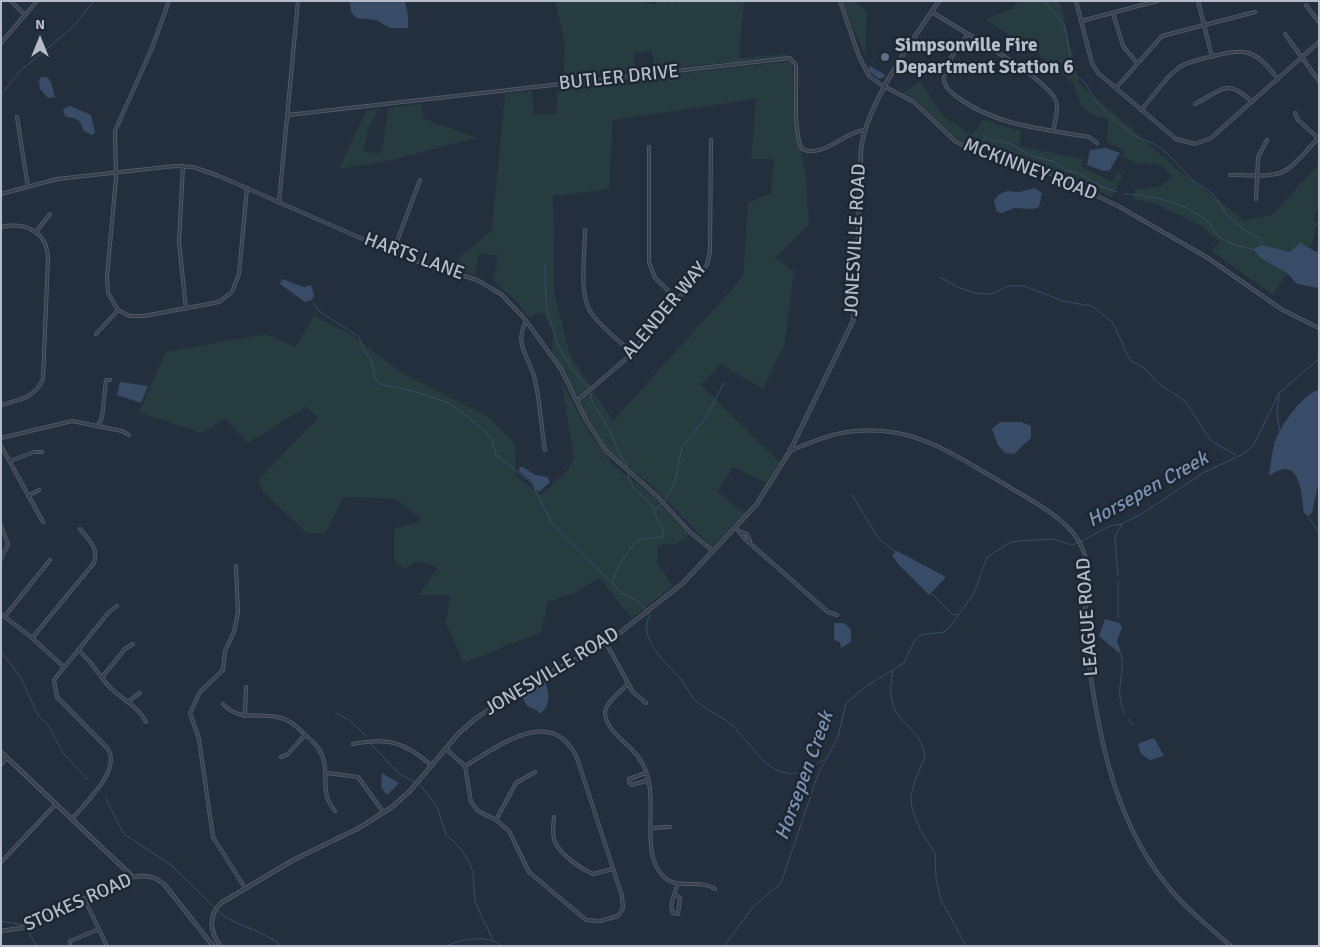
<!DOCTYPE html>
<html>
<head>
<meta charset="utf-8">
<style>
  body { margin:0 }
  #map { position:relative; width:1320px; height:947px; overflow:hidden; background:#242f3e; font-family:Signika,sans-serif }
  canvas { display:block }
  .frame { position:absolute; inset:0; border:2px solid #b4bcc9; pointer-events:none }
  .north { position:absolute; left:15px; top:15px; width:50px; height:50px; -webkit-text-stroke:4px #1d2633; paint-order:stroke; rotate:0deg; font-size:14px; font-weight:700; line-height:20px; text-align:center; color:#b4bcc9 }
  .north::after { content:''; display:block; margin:auto; width:18px; height:22px; background:#b4bcc9; clip-path:polygon(50% 0,100% 100%,50% 72%,0 100%) }
</style>
</head>
<body>
<div id="map">
<canvas width="1320" height="947"></canvas>
<div class="frame"></div>
<div class="north">N</div>
</div>
<script>
const ctx = document.querySelector('canvas').getContext('2d');
ctx.lineJoin = 'round';
function paint(path, color) { ctx.fillStyle = color; ctx.fill(path, 'evenodd'); }
function trace(path, color, width, dash) { ctx.strokeStyle = color; ctx.lineWidth = width; ctx.lineCap = dash ? 'butt' : 'round'; ctx.setLineDash(dash || []); ctx.stroke(path); }
function drawText(font, color, halo, rows, align = 'center') {
  ctx.font = font + ' Signika,sans-serif'; ctx.lineWidth = 5; ctx.setLineDash([]); ctx.textBaseline = 'middle'; ctx.strokeStyle = halo; ctx.fillStyle = color; for (const [text, x, y, turn = 0] of rows) {
    ctx.save(); ctx.translate(x, y); ctx.rotate((+turn || 0) * Math.PI / 180); ctx.textAlign = isNaN(turn) ? turn : align; if (halo) ctx.strokeText(text, 0, 0); ctx.fillText(text, 0, 0); ctx.restore();
  }
}
const green = new Path2D(`
  M555 1H636L656 4 657 1H744L739 58 788 54V57L655 69 652 51 634 53 635 71 563 78 565 43Z
  M842 1H854L867 11 865 56Z
  M1019 1H1060L1079 83 1177 169 1244 220 1272 215 1319 164V207L1314 218 1316 223 1319 221V227H1315V236L1310 247 1298 244C1292 255 1284 252 1274 249L1268 263 1287 273 1273 295 1211 251 1220 242 1197 223 1171 212 1157 204 1133 199 1135 190 1161 186 1172 177 1162 165 1136 163 1123 157 1125 151 1107 142 1108 119 1092 115 1081 105 1074 84 1037 53 986 20 1012 8Z
  M792 61 797 137 806 174 809 224 775 258 794 271 785 343 763 389 721 364 701 385 780 462 767 483 733 467 717 492 745 513 712 547 651 485 610 453 587 418 580 403 593 391 613 421 743 277 748 203 771 193 774 159H751L756 99 613 120 609 189 553 196 554 291 570 355 591 387 578 398 552 353 553 332 542 312 529 318 518 303 494 281 498 255 479 254 475 275 459 269 460 257 492 230 505 94 532 91 534 114H557L558 87Z
  M920 81 943 116 970 134 975 132 983 120 1021 131 1019 146 1082 159V168L1113 181 1117 171 1122 176 1112 197 1041 167 970 147 952 135 918 101 903 93Z
  M422 104 423 118 477 138 387 161 339 169 366 111 378 109 368 130 364 152 382 153 388 108Z
  M314 316 354 336 400 372 487 416 515 444 516 476 541 495 567 471 574 458 561 379 586 428 613 465 652 495 689 535 675 545 666 543 658 548 657 563 673 586 632 618 599 578 575 593 548 602 541 632 464 663 446 624 450 595H418L438 568 417 561 405 569 394 560V529L422 520 396 499 344 497 325 534 307 533 263 492 259 479 318 418 306 407 248 443 225 419 201 433 139 412 166 352 266 334 295 347Z`);
const water = new Path2D(`
  M350 1H405L408 15V28H390L376 20 356 18 351 12Z
  M870 66 884 74 885 77 879 79 868 70Z
  M41 77H47L51 82 55 97 48 98 40 89 39 81Z
  M70 106 91 115 95 133 91 135 83 130C81 118 75 119 65 116L63 109Z
  M1106 148 1120 153 1110 170 1104 171 1087 165 1090 150Z
  M1035 188 1042 193 1039 207 1033 209 1014 208 1002 213 997 212 994 200 1000 194 1007 191 1019 192Z
  M1300 243 1319 253V288L1297 284 1287 273 1262 259 1253 249 1262 245 1290 252Z
  M282 279 304 287 311 285 314 295 312 300 305 302 280 284Z
  M120 382 148 386 141 403 117 395Z
  M1319 390V481L1312 513 1308 516 1304 513C1301 492 1301 454 1269 476 1270 466 1272 455 1274 444 1278 429 1303 393 1319 390Z
  M1000 422H1021L1031 426V438L1014 454 1005 453 998 445 992 429Z
  M523 467 535 475 547 477 550 482 540 491 535 490 531 481 519 471V468Z
  M897 551 946 577 929 595 899 565 892 555Z
  M1105 619 1119 623 1122 627 1117 641 1120 649 1119 653 1099 636Z
  M834 623H844L851 629V642L841 648 840 642 834 640Z
  M544 679C549 690 552 707 539 714L538 711 527 706 522 697 532 690 531 686Z
  M1154 738 1164 756 1150 760 1141 754 1138 744Z
  M382 773 399 783 387 795 381 787Z`);
const stream = new Path2D(`
  M671 1 673 4
  M1044 1 1064 24 1074 74 1086 84 1098 104 1117 122 1135 136 1156 145 1168 154 1192 180 1212 193 1227 215 1247 232 1257 236 1262 244
  M1 95 19 72 72 28 94 1
  M985 138 1011 144 1030 155 1055 162 1065 170 1079 173 1102 187 1118 192
  M1125 194C1155 196 1184 202 1208 222 1212 226 1214 231 1217 235 1226 242 1242 248 1253 249
  M545 265 546 307 558 345 572 369 589 388
  M940 277 957 287 974 293 992 294 1008 286H1024L1063 301 1092 306 1113 323 1130 360 1144 368 1159 384 1185 401 1211 441 1236 455
  M313 303 319 311 359 337 363 349 371 359 375 378 378 382 383 385 409 390 449 403 483 429 492 440 496 455 533 484
  M591 393 592 402 611 432 617 449 628 468
  M1279 393 1277 414 1280 432
  M534 488 552 523 565 537 623 594 638 601 646 609
  M852 495 879 539 896 552
  M665 500 675 482 682 447 704 421 724 383
  M655 509 662 503
  M1308 516 1319 533
  M1118 576 1115 536 1122 524
  M613 582C612 576 631 546 637 540L663 537V529C653 519 658 513 651 505 643 495 628 488 628 473
  M931 593 952 614 958 615
  M648 612 650 615C636 640 669 664 683 682 687 688 690 695 695 700 707 711 722 716 733 726 751 742 761 768 786 773 800 776 812 766 824 760
  M1118 618V581
  M1 651 21 678 36 711 41 719 47 723 64 754 88 780
  M1120 652C1128 670 1112 688 1125 714
  M893 671C881 727 919 717 925 757L915 780 911 795 912 808 920 829 935 853 936 878 941 900 966 946
  M336 713 349 720 366 736
  M1128 719 1133 725
  M371 744 398 773 415 782
  M420 784 437 807 446 834 460 848 469 862 473 873 475 902 493 940
  M106 799 124 834 171 865 214 907
  M218 911C234 927 260 927 281 946
  M1 921 23 925
  M26 928 37 946
  M446 946C462 939 488 934 502 946
  M724 946 753 907 781 883 818 774 838 737 846 703 868 685 904 663 915 640 921 635 944 632 950 627 974 593 987 557 1009 543 1018 541 1053 539 1072 545 1078 543 1110 526 1122 524 1145 512 1203 473 1241 455 1251 448 1255 442 1279 393 1319 359`);
const minor = new Path2D(`
  M11 1 25 15
  M169 1 152 48 115 131 116 178 107 277 108 293 118 310 130 316H144L219 302 232 292 239 274 247 188
  M840 1 859 56 869 76 880 84 914 102 955 141 977 153 1051 174 1118 206 1208 258 1281 309 1319 328
  M1076 1 1092 63 1098 73 1176 139 1195 144 1211 138 1319 42
  M1198 1 1212 57
  M1306 5 1319 22
  M932 12C955 27 1049 79 1056 101 1059 110 1055 122 1053 131
  M1113 13 1123 46 1137 63
  M1081 21 1157 1
  M1285 34 1319 81
  M967 35C960 46 943 64 944 79 945 89 953 94 960 99 998 126 1044 129 1089 137L1097 143
  M1 43 37 1
  M1116 88 1162 36 1255 12
  M1195 104C1220 92 1226 76 1252 102
  M1141 110C1153 97 1163 80 1177 69 1185 62 1199 60 1209 57 1246 48 1254 48 1278 79
  M1295 113 1298 120 1318 138
  M288 115 790 58 796 65C797 84 793 134 802 149 822 159 844 132 864 130
  M17 117 28 187
  M649 147V262L655 278 677 299
  M183 166 179 242 186 309
  M1230 175C1286 176 1281 180 1319 137
  M1 194 57 179 175 166 193 167 219 176 406 258 477 280 501 294 524 318 561 369 586 420 606 451 656 495 690 532 713 551
  M1256 199 1258 157 1267 140
  M279 202 298 1
  M1 227C25 222 47 231 48 258L43 379C35 398 19 400 1 405
  M585 230C585 252 579 293 590 311 600 327 619 340 632 353
  M36 232 50 214
  M393 252 420 180
  M526 321C514 344 528 356 534 376 540 399 541 426 545 450
  M96 334 118 310
  M577 401 627 358 707 265 710 252 711 140
  M98 425 102 418 106 380H110
  M1 438 72 421 122 431 129 435
  M1 446 43 522
  M790 451C827 435 849 427 891 432 931 437 967 463 1001 482 1020 494 1042 505 1060 520 1070 528 1079 539 1083 550 1094 576 1082 608 1085 635 1096 721 1110 815 1166 884 1184 907 1209 927 1231 946
  M10 461 34 452H42
  M28 496 39 490
  M1 526 8 544 1 559
  M735 527 745 539 828 612 837 615
  M741 532 747 534 750 541
  M236 566 238 612 234 632 225 651 223 670 200 692 190 713 199 739 213 837 245 888
  M1 614 31 637 64 667
  M5 616 50 560
  M32 638 94 563C99 548 89 540 80 529
  M606 643 633 692 646 703
  M78 650C93 661 100 680 115 692 126 701 140 709 146 722
  M102 677 125 649 133 644
  M628 684C621 691 605 703 605 713 606 732 629 743 639 758 664 793 637 846 662 875 675 891 700 878 715 889
  M127 702 140 693
  M223 704C240 723 260 711 281 718 293 721 303 733 312 741 337 765 315 789 335 811
  M245 716 246 687
  M353 744C388 737 405 742 432 766
  M446 749 465 766 471 802 478 811 496 820 509 831 529 872 586 920 600 921 618 916 623 908 622 896 577 758C552 704 499 746 465 766
  M281 757 287 755 305 735
  M1 764 7 758
  M327 773 358 777 384 813
  M646 773 629 779V782L632 785 649 780
  M554 817C553 825 552 834 555 842 560 854 581 869 593 874L613 869
  M72 819C86 802 121 771 108 749L57 697 54 680 109 612 117 606
  M496 820 516 783 535 772
  M650 828 670 827
  M1 862 55 805
  M676 895 680 898 678 914 673 913C668 902 676 895 677 884
  M84 898 107 946
  M70 946V941L97 930`);
const tertiary = new Path2D(`
  M1 752 133 877
  M1 931 22 928 127 879C141 874 153 875 164 884L213 946
  M220 946C210 931 208 916 221 903L295 859 359 828 392 807 410 791 458 734 475 719 520 688 594 650 617 635 683 583 756 505 790 451 853 321 856 294 861 149C866 105 913 39 939 1`);
const markers = [
  [885,57,5,"#5c6f8a"]
];
const poiNames = [
  ["Simpsonville Fire",895,46],
  ["Department Station 6",895,68]
];
const streetNames = [
  ["BUTLER DRIVE",619,78,-6],
  ["MCKINNEY ROAD",1030,170,21],
  ["JONESVILLE ROAD",856,240,-87],
  ["HARTS LANE",414,257,20],
  ["ALENDER WAY",665,311,-50],
  ["LEAGUE ROAD",1088,617,-94],
  ["JONESVILLE ROAD",552,672,-31],
  ["STOKES ROAD",78,903,-24]
];
const waterNames = [
  ["Horsepen Creek",1148,490,-29],
  ["Horsepen Creek",805,776,-70]
];
paint(green, '#263c3f');
paint(water, '#394c67');
trace(stream, '#394c67', 1);
trace(minor, '#565f6c', 4);
trace(tertiary, '#565f6c', 4.5);
trace(minor, '#38414e', 2.5);
trace(tertiary, '#38414e', 3);
for (const [x, y, r, color] of markers) { const dot = new Path2D(); dot.arc(x, y, r, 0, 2 * Math.PI); ctx.fillStyle = color; ctx.fill(dot); trace(dot, '#1d2633', 2); }
drawText('bold 19px', '#b4bcc9', '#1d2633', poiNames, 'left');
drawText('19px', '#b4bcc9', '#1d2633', streetNames);
drawText('italic 20px', '#7c92b1', '#1d2633', waterNames);
</script>
</body>
</html>
